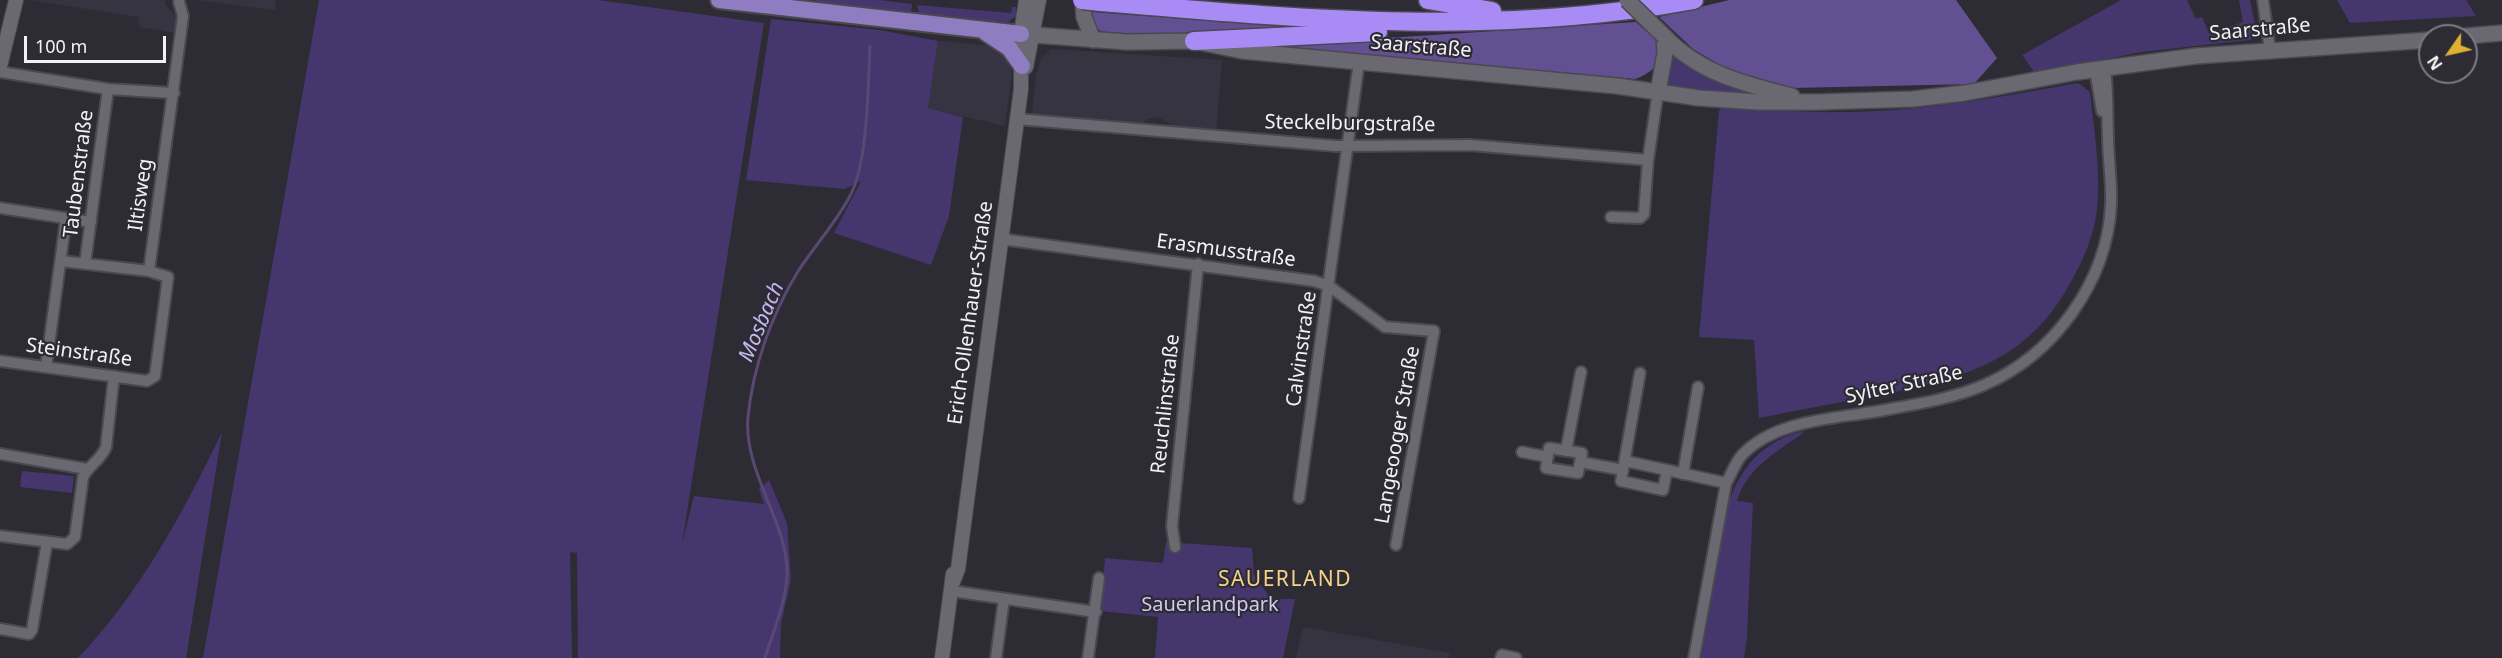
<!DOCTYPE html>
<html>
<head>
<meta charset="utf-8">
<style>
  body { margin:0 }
  #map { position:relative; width:2502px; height:658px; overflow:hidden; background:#2d2c34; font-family:"Noto Sans",sans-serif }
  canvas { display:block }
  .north { position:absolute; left:2418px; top:24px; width:60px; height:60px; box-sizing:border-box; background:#2d2c34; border:2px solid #7c7b82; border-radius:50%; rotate:236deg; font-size:16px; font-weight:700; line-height:24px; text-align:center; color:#f2f1f6 }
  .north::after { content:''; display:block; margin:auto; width:21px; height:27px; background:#e1af34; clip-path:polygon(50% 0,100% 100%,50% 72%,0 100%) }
  .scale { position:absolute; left:24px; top:36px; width:142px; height:27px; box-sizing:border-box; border:3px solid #f2f1f6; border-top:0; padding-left:8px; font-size:18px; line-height:21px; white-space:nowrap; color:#f2f1f6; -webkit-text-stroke:4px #2d2c34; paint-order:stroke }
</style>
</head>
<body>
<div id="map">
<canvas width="2502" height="658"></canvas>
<div class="north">N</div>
<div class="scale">100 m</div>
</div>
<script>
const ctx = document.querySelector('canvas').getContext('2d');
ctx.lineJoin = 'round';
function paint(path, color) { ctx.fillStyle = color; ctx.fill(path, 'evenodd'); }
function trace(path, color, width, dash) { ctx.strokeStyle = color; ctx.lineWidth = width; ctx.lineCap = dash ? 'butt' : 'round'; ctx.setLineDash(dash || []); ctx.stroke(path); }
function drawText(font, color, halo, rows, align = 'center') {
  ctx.font = font + ' "Noto Sans",sans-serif'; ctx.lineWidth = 4.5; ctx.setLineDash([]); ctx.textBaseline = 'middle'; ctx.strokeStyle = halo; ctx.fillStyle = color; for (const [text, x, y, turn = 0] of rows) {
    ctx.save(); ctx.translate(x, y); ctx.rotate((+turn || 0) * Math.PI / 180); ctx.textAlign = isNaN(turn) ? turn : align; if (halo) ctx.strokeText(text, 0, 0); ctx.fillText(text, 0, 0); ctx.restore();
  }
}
const built = new Path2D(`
  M29 0H166L165 4 177 17 174 33 139 27V17Z
  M195 0H276L275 10Z
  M938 41 994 46 1007 54 1012 74 1005 126 928 108Z
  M1051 49 1222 60 1216 132 1172 125 1158 117 1148 119 1139 126 1032 114 1036 75 1041 58Z
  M1303 627 1450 653 1448 658H1296Z`);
const green = new Path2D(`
  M319 0H598L764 23 682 544 694 496 764 504 759 489 769 480 787 523 791 580 781 624 780 658H578L577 553 570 552 572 658H203Z
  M816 0H879L912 4 911 14 812 5Z
  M2121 0H2187L2196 19 2202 17 2209 33 2243 22 2239 0H2250L2257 34 2250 40 2141 52 2035 73 2022 55Z
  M2337 0H2466L2476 16 2350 23Z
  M917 5 1011 13 1012 7H1016V16L1008 22 920 16Z
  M771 19 880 30 938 41 928 108 963 117 949 216 931 265 834 233 861 181 845 189 746 180Z
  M1672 50C1698 72 1725 86 1758 96L1665 87Z
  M2078 83 2090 92C2094 131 2101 170 2097 209 2094 234 2085 257 2073 278 2029 362 1966 377 1880 395 1839 402 1799 410 1759 418L1754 340 1699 337 1719 111 1722 107C1763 109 1805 113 1846 112 1924 111 2001 97 2078 83Z
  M1803 431 1802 434C1777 451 1746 469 1737 501L1753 503 1747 636 1744 658H1701L1727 508C1739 469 1761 442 1803 431Z
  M222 432 186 658H78C140 593 183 513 222 432Z
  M22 471 74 476 72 493 20 487Z
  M1166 542 1252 548 1254 575 1271 599H1295L1283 658H1155L1158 617 1100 611 1105 558 1163 563Z`);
const forest = new Path2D(`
  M1729 0H1956L1997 58 1974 84 1791 88 1735 74 1693 49 1659 17Z
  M1092 12 1319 29C1280 31 1120 44 1095 28Z
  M1636 22C1642 28 1653 35 1657 43 1666 61 1651 74 1635 79L1261 46Z`);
const stream = new Path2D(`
  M765 658C773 632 786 602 787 575 789 524 743 472 748 417 753 367 771 316 797 273 814 246 837 222 851 194 868 160 868 85 870 46`);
const minor = new Path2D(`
  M2263 0 2270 50
  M2095 70 2102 111
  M0 72 108 89 174 93
  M1017 119 1336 146 1470 145 1648 160
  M0 208 91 222
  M1611 217 1640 218 1644 214 1648 160 1658 92
  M1001 239 1314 281 1329 286 1385 327 1434 331 1396 545
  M85 264 108 89
  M149 271 183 16 179 2
  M0 361 147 381 155 376 168 277 149 271 61 261
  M46 367 66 219
  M1640 373 1621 481 1663 490 1667 470 1726 483
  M1566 451 1581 372
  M1522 452 1548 457
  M0 454 87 469
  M1625 461 1667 470
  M1580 462 1578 473 1546 468 1549 448 1582 453 1580 462 1623 470
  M1683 474 1698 387
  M1299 498 1359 62
  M0 536 67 544 75 537 83 477C89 465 101 460 106 447L114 376
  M1175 547 1172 526 1198 264
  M952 591 1096 612
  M0 629 29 634 32 630 47 542
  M996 658 1004 599
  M1088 658 1099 578
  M1501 658 1502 655 1516 658
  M1694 658 1726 483C1732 473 1735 463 1742 455 1774 421 1830 419 1873 412 1911 405 1949 400 1984 385 2054 355 2107 282 2111 205 2112 182 2108 159 2108 137 2107 114 2108 91 2105 69`);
const tertiary = new Path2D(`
  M0 66 16 0
  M1026 67 1039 0
  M953 582 958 569 1021 89V34L1026 0
  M942 658 953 574`);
const secondary = new Path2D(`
  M1083 0 1084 17 1093 40
  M1021 34 1127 42 1194 41 1242 51 1617 86 1699 98 1758 102H1818L1913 99 1965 93 2077 72 2196 56 2430 40
  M1664 36C1699 73 1744 84 1792 96
  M2466 36 2502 33
  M1658 92 1665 53 1664 36`);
const primary = new Path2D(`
  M719 0 1021 34
  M985 32 1009 48 1022 66`);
const motorway = new Path2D(`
  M1428 0 1492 11
  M1101 2C1301 19 1495 37 1694 0
  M1194 41 1378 32`);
const secondaryBridge = new Path2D(`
  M1627 0 1664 36`);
const motorwayBridge = new Path2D(`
  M1082 0 1101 2`);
const streetNames = [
  ["Saarstraße",2260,30,-5],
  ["Saarstraße",1421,47,5],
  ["Steckelburgstraße",1350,124,1],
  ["Taubenstraße",79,174,-83],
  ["Iltisweg",141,195,-82],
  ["Erasmusstraße",1226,251,8],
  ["Erich-Ollenhauer-Straße",971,313,-82],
  ["Calvinstraße",1302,349,-82],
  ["Steinstraße",79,353,8],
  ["Sylter Straße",1904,385,-12],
  ["Reuchlinstraße",1166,404,-84],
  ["Langeooger Straße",1398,435,-80]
];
const parkNames = [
  ["Sauerlandpark",1210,605]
];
const waterNames = [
  ["Mosbach",762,322,-67]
];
const neighbourhoodNames = [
  ["SAUERLAND",1285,580]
];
paint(built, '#373442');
paint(green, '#46366e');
paint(forest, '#635093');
trace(stream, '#5a4873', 3);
trace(minor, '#4b4950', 14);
trace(tertiary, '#4b4950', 16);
trace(secondary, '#4b4950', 18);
trace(primary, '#4b4950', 20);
trace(motorway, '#4b4950', 21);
trace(minor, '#6a6871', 10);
trace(tertiary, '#6a6871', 14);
trace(secondary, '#6a6871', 15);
trace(primary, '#907dc1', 16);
trace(motorway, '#a98bf6', 18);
trace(secondaryBridge, '#4b4950', 18, []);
trace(motorwayBridge, '#4b4950', 21, []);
trace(secondaryBridge, '#6a6871', 15);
trace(motorwayBridge, '#a98bf6', 18);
drawText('20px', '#f2f1f6', '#2d2c34', streetNames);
drawText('20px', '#d1c9f0', '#2d2c34', parkNames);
drawText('italic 21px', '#c4b7f1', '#2d2c34', waterNames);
ctx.letterSpacing = '1.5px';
drawText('21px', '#f5d288', '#2d2c34', neighbourhoodNames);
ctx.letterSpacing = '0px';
</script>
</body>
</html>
